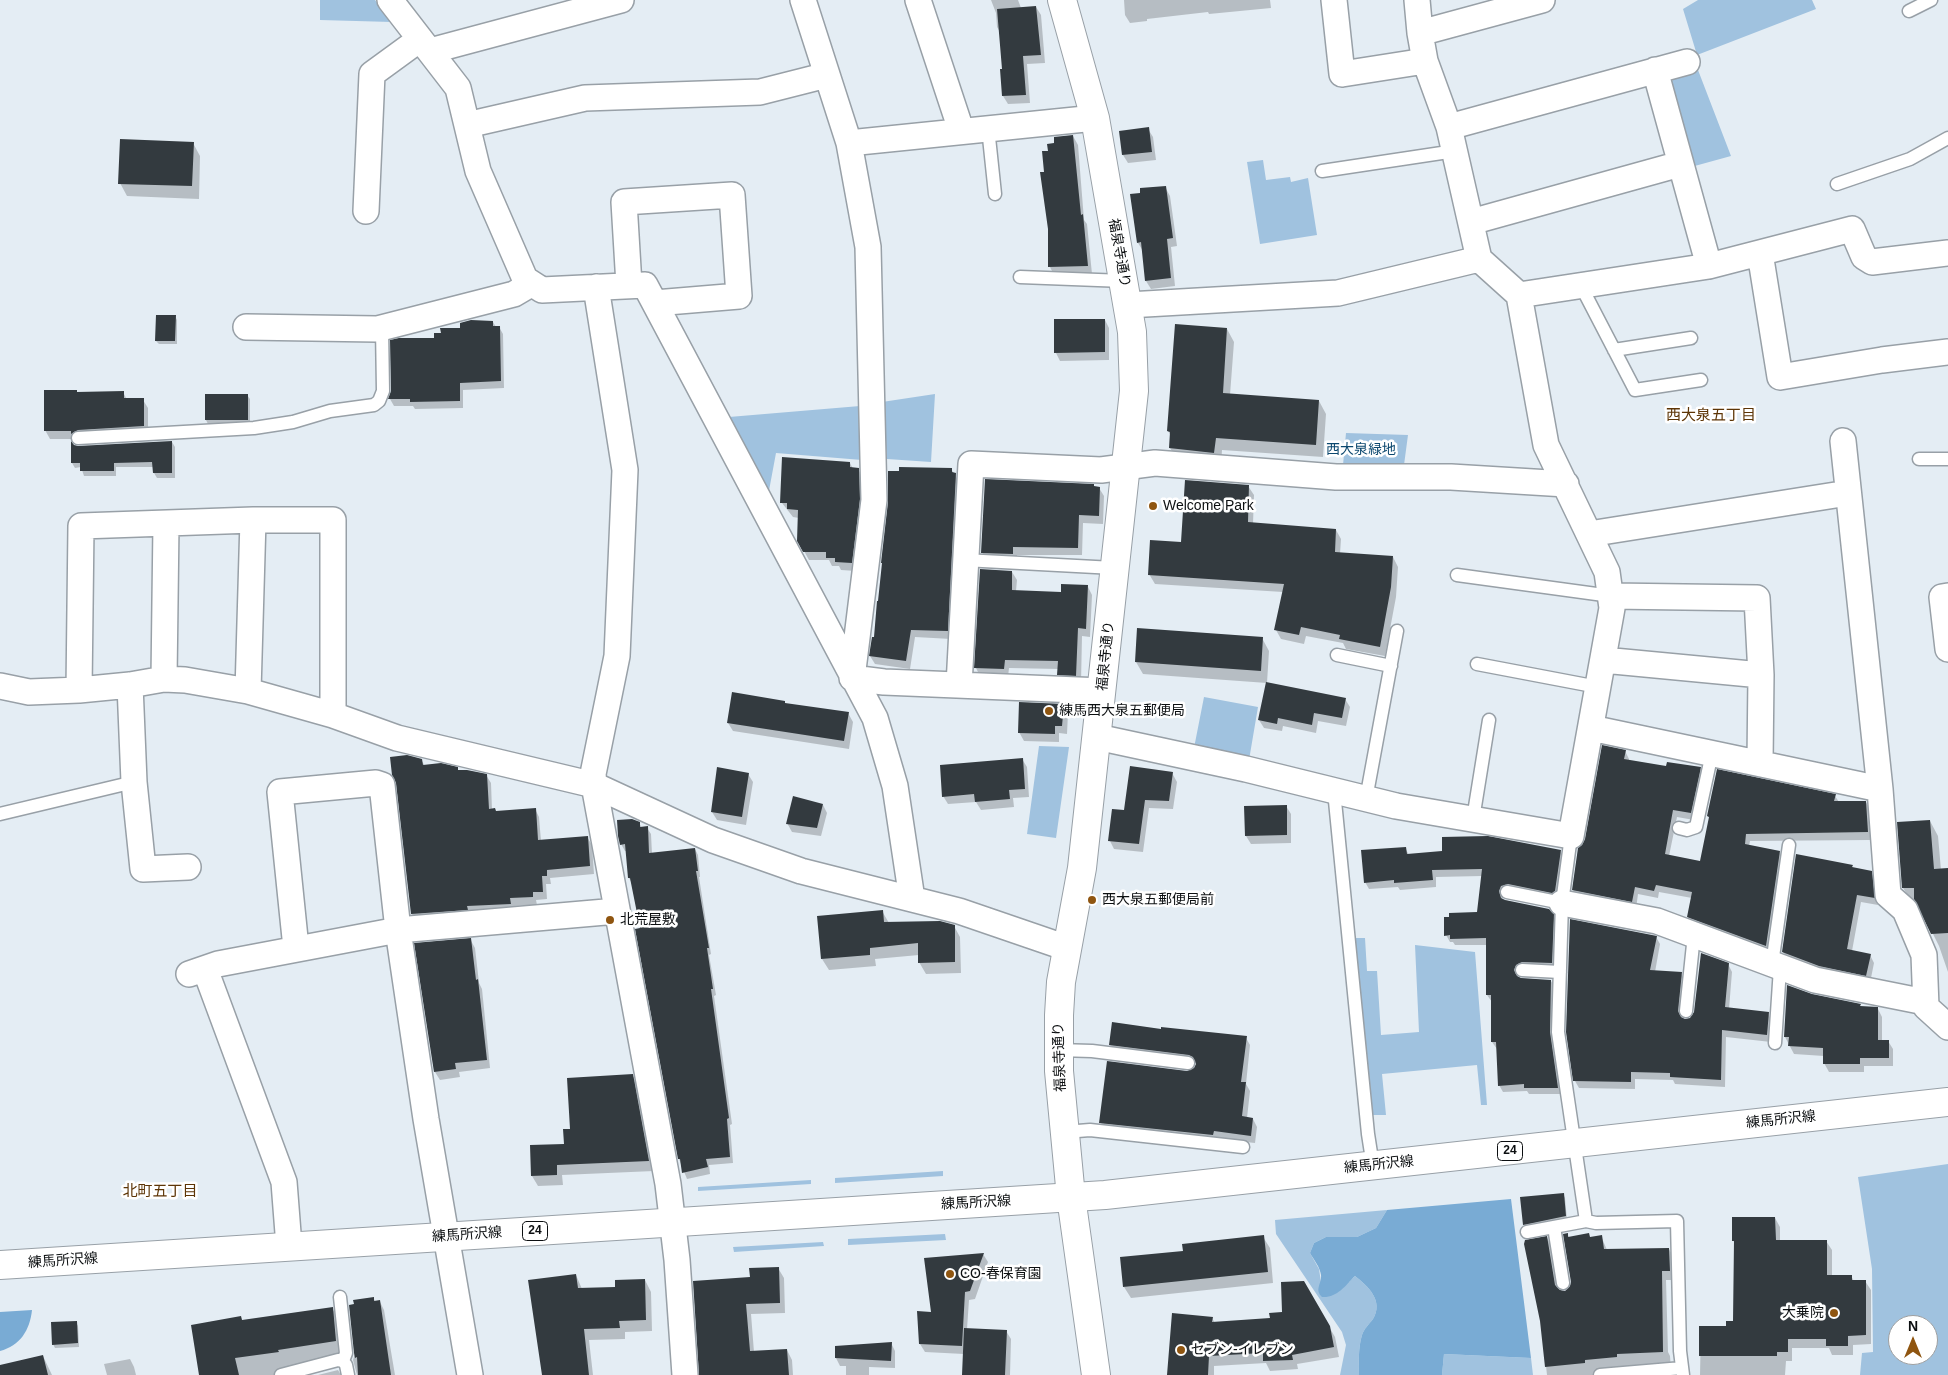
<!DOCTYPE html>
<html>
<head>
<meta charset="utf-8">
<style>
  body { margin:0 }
  #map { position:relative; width:1948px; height:1375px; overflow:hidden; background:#e4edf4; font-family:Arial,sans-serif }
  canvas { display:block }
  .north { position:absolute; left:1888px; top:1315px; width:50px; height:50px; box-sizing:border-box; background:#fff; border:1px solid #9e9fa0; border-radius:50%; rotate:0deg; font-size:14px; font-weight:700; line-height:20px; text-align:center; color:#0c0f11 }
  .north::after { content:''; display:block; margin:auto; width:18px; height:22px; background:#8f5510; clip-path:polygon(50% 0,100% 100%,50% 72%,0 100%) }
</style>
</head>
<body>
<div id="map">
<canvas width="1948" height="1375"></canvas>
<div class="north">N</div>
</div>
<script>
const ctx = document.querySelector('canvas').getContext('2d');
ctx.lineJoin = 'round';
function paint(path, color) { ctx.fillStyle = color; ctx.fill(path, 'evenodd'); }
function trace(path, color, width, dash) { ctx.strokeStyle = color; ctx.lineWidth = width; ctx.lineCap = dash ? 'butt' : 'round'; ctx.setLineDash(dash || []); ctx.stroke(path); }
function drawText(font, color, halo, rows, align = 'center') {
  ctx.font = font + ' Arial,"Noto Sans JP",sans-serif'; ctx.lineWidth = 5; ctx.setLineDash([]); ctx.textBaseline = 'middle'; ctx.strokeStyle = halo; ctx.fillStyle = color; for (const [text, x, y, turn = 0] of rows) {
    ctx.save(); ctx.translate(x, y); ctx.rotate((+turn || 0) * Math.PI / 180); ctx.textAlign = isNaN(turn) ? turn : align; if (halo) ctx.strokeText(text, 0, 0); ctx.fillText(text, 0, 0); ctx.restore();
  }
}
const green = new Path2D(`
  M320 0H375L392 22 320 20Z
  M1698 0H1812L1816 9 1697 55 1683 9Z
  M1698 70 1731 156 1691 167 1668 88 1674 78Z
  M1263 160 1266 180 1290 177 1291 182 1308 178 1317 235 1260 244 1247 162Z
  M935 394 931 462 887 459 882 402Z
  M860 406 862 460 776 453 768 496 729 417Z
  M1346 433 1408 435 1404 465H1343Z
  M1204 697 1258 707 1249 760 1194 748Z
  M1039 746 1069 747 1056 838 1027 834Z
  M1353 938H1365L1367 971H1377L1381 1035 1419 1032 1415 945 1475 952 1487 1105H1481L1477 1065 1382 1074 1386 1115H1373Z
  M1948 1164V1375H1860L1862 1353 1873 1352 1872 1269 1858 1177ZM1898 1325H1928V1355H1898Z
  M943 1171V1176L835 1183V1178Z
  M811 1180V1184L698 1191V1187Z
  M1387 1210 1376 1228 1357 1237H1326L1314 1243 1310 1253 1319 1269 1321 1282H1349L1355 1276C1368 1286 1384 1301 1373 1319 1369 1324 1364 1329 1362 1335 1358 1348 1359 1362 1359 1375H1340L1346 1345 1342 1332 1276 1234 1275 1220Z
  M945 1234 946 1240 848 1245V1239Z
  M823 1242 824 1246 734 1252 733 1247Z
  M1444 1354 1531 1358 1533 1375H1442Z`);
const forest = new Path2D(`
  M1511 1199 1531 1358 1444 1354 1442 1375H1359C1359 1362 1358 1348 1362 1335 1364 1329 1369 1324 1373 1319 1384 1301 1368 1286 1355 1276 1345 1286 1337 1298 1322 1297 1314 1289 1322 1284 1321 1275 1320 1267 1314 1260 1310 1253L1314 1243 1326 1237H1357L1376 1228 1387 1210Z
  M32 1310C30 1330 20 1346 0 1351V1312Z`);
const shadow = new Path2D(`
  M991 0H1018L1021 8 1036 7 1041 15 1045 63 1027 64 1030 103 1008 104 1003 96 1001 70H1004L1000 32 997 27 996 13Z
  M1124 0H1270L1271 8 1209 14 1208 12 1147 19V21L1130 23 1125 15Z
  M1148 129 1153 137 1156 160 1128 163 1123 155 1121 132Z
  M1073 136 1078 145 1084 220 1087 224 1092 274 1054 275 1050 267 1049 229 1045 173Z
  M193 143 200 156 199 199 127 196 120 183Z
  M1165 187 1170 196 1177 246 1171 247 1175 286 1151 289 1146 281 1143 251 1138 243Z
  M175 316 177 320V344H159L156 341Z
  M1055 320H1105L1109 328V360L1060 361 1056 353Z
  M493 322 496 327H499L503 334 504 388 463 390V408L415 409 413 406H394L390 399 392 391 435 340 462 329Z
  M1227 329 1234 342 1230 395 1319 401 1326 414 1323 457 1222 450 1221 465 1178 461 1170 448 1171 436 1168 431Z
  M123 392 127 400H143L148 408V434L75 439H50L45 430 77 393Z
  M247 395 250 399V424H208L206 420V396Z
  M172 442 175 447V478H157L154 473V467H116V476H84L81 467 75 468 72 463 78 447Z
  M850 463 853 469H858L863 478 864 508 856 571 841 570 839 566H832L829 560H809L798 540 799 518 793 517 782 503Z
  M951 469 960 483 951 639 915 637 910 669 875 664 870 656 875 639 890 502Z
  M1248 486 1254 495 1253 524 1336 530 1341 539 1340 554 1393 557 1398 567 1396 597 1385 656 1346 649 1343 643 1306 636 1304 644 1281 639 1276 630 1283 592 1155 584 1149 574Z
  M1094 487 1099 488 1104 496 1103 524 1083 523 1082 555H1017V562L987 561 982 552Z
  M1012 572 1017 580 1016 591 1062 593 1088 587 1092 595 1090 637 1082 636 1081 683H1063L1059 674V669L1009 668 1008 677 980 676 976 668Z
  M1262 638 1269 651 1267 683 1345 699 1350 707 1346 726 1318 721 1316 733 1283 726 1282 731 1264 728 1259 720 1267 683 1143 674 1136 662Z
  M784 702 786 704 848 713 853 722 849 749 733 731 728 723Z
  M1063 705 1068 713 1067 734 1059 733V742L1024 741 1019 732Z
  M1625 751 1629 759V761L1667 768H1700L1704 776 1694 820 1677 817 1669 856 1701 862 1710 819 1708 816 1835 796 1839 802H1866L1870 810 1871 840 1750 841 1749 846 1779 852 1783 860 1770 953 1693 924 1688 917 1692 898 1659 892 1658 898 1638 894 1636 909 1578 897 1573 890 1583 846Z
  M1022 759 1027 767 1029 797 1013 798 1014 807 981 810 976 802 948 804 943 796Z
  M421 760 425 766 486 775 491 783 492 810 496 812 535 809 539 817 541 841 587 837 592 845 594 874 550 878 551 884H546L547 899 536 900 537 905 514 906V911L417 922 412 914 398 783Z
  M1172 773 1177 782 1173 809 1149 808 1143 852 1114 849 1110 841 1125 812Z
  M748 774 753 782 746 825 717 820 712 812Z
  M823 805 827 813 821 836 792 832 787 823Z
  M1286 806 1291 814V843L1251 844 1246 836Z
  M1930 821 1938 836 1941 870 1948 869V972L1939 946 1917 902H1912L1903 888Z
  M639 823 642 828H647L651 834 652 854 695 849 698 855 700 877H699L711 954 709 955 716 995 714 996 732 1124 730 1125 733 1163 709 1165 710 1174 687 1179 679 1159 641 929 633 885 629 878 627 851H625L621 844Z
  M1405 848 1409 855 1560 851 1564 858 1559 898 1505 893 1502 899 1552 915 1557 923 1555 970 1519 972 1517 978 1551 981 1555 988 1561 1094H1529L1527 1091 1503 1092 1499 1085 1497 1049 1492 1042V1002L1487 995V945H1455L1453 942H1450L1446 935 1478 913 1482 876 1436 877V887L1400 890 1398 887 1369 889 1365 882Z
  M1852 866 1853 869 1871 872 1875 880 1878 905 1861 902 1852 951 1870 955 1874 963 1870 983 1788 960 1783 952Z
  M882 911 889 923 954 926 960 937 961 973 926 974 919 962V955L875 959 876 966 829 970 822 959Z
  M1656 937 1660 944 1655 972 1681 974 1685 981 1681 1019 1689 1020 1728 964 1732 972 1729 1009 1768 1014 1772 1021 1771 1042 1726 1037 1725 1087 1675 1084 1673 1080 1635 1079V1089L1579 1088 1575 1081Z
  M470 939 475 948 479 983 482 989 490 1068 459 1072 460 1077 440 1080 435 1072 416 944Z
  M1812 995 1860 1005 1861 1007 1878 1009 1882 1017V1041H1888L1893 1049V1066H1864V1072H1829L1824 1063V1056L1794 1054 1785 1037Z
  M1162 1031 1246 1038 1250 1045 1246 1084 1250 1091 1247 1118 1253 1119 1257 1127 1255 1143 1218 1139 1105 1130 1101 1123 1195 1069 1197 1064 1194 1062 1115 1052 1110 1045Z
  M632 1075 638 1086 654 1171 562 1175 563 1185 538 1186 532 1176 565 1145 571 1130Z
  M1563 1194 1565 1198 1567 1220 1526 1228 1524 1225Z
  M1775 1218 1780 1227V1241H1826L1832 1250V1276H1851L1854 1281H1865L1871 1290V1344L1853 1345V1355H1832L1829 1348H1792V1361H1786L1785 1375H1700L1701 1327 1727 1328 1735 1323V1244L1733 1240Z
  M1567 1234 1570 1238H1591L1601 1236 1607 1250 1669 1249 1674 1258 1675 1280H1666L1668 1352 1670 1356 1671 1370 1617 1375H1547L1541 1321 1525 1244 1547 1238 1552 1247 1559 1292H1564L1569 1290 1572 1282Z
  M1263 1237 1270 1248 1273 1283 1131 1298 1124 1287 1184 1252Z
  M983 1254 988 1262 975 1299 969 1300 967 1329 1006 1331 1011 1339 1010 1375H963L964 1354 925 1352 920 1344 933 1313Z
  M778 1268 784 1278 785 1313 751 1314 754 1352 787 1350 792 1360 793 1375H699L751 1278Z
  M576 1275 582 1289 616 1288 645 1280 651 1292 652 1331 625 1332V1339L589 1340 593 1375H543Z
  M1303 1282 1335 1337 1339 1357 1297 1364 1298 1369 1270 1371 1266 1363 1214 1366V1375H1168L1212 1318 1215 1323 1271 1319 1284 1313Z
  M373 1298 376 1302H380L384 1310 395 1375H357L353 1360Z
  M332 1308 337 1317 342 1360 284 1375H201L241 1318 242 1321Z
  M76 1322 78 1326 79 1347 55 1348 53 1344Z
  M891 1343 895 1351V1368L869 1367V1375H846V1366H840L836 1358Z
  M43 1356 52 1375H0V1366Z
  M130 1359 134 1367 136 1375H107L104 1364Z
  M338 1370 341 1375H318Z`);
const building = new Path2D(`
  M1036 6 1041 55 1023 56 1026 95 1002 96 1000 69H1002L997 9Z
  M1149 127 1152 152 1122 155 1119 131Z
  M1073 135 1081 215 1083 214 1088 266 1048 267V229L1040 172H1044L1042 151H1048L1047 144 1054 143V137Z
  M120 139 194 142 192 186 118 184Z
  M1166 186 1173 238 1167 239 1171 278 1145 281 1141 242 1137 243 1130 194 1140 193V188Z
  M156 315H176L175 341H155Z
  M1054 319H1105V352L1054 353Z
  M471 320 493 321V326H500L501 381 460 383V401L410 402V399H388L391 391 390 340 399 338H434V333H441L440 328H460V323Z
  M1175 324 1227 328 1223 393 1319 400 1316 445 1216 438 1214 453 1169 448 1170 432 1167 431Z
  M44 390H77V392L124 391V398H144V426L78 430 71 434V431H44Z
  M205 394H248V420H205Z
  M71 441 74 445 78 446 172 441V473H153L152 462 114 463V471H80V463H71Z
  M782 457 850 462V467L859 468 860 499 852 563 835 562V558H826V552H803L797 541 798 510 787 509V503H780Z
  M899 467 952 468V472L956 473 948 631 911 630 906 661 869 656 872 637H874L877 601H878L882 563H881L888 502V471H899Z
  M985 479 1094 484V486L1100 487 1099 516 1079 515 1078 548 1013 547V554L981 553Z
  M1185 480 1249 485 1248 522 1336 529 1335 552 1393 556 1391 587 1380 647 1339 639 1340 635 1301 627 1299 635 1274 630 1284 584 1148 575 1150 540 1181 542Z
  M980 569 1012 571V590L1061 592V584L1088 585 1086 629 1078 628 1076 676 1057 675 1058 661 1005 660 1004 669 974 668Z
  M1137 628 1263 637 1261 671 1135 662Z
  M1266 682 1346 698 1342 718 1314 713 1312 725 1278 718 1277 724 1258 720Z
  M732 692 785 701V703L849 712 844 741 727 723Z
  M1019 702 1064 704 1062 726H1055V734L1018 733Z
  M1602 745 1626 750 1624 759 1666 766 1667 762 1701 767 1691 813 1673 810 1665 854 1700 861 1709 817 1707 816 1717 769 1836 794 1834 801H1866L1868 832 1746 834 1745 844 1780 851 1766 946 1687 917 1692 892 1656 885 1654 891 1635 887 1632 902 1572 890 1578 848 1582 845 1585 839Z
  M407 755 422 759 423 765 441 763 458 767V770H467L487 774 489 809 495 808 496 811 536 808 538 840 588 836 590 866 547 870V876H542L543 892H533V897L510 898 511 904 467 906 468 910 411 914 396 783 392 775 390 757Z
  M1023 758 1025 789 1009 790 1010 799 975 802 974 794 942 797 940 765Z
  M1130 766 1173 772 1169 801 1145 800 1139 844 1108 841 1112 809 1124 810Z
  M717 767 749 773 742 817 711 812Z
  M793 796 823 804 817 828 786 824Z
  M1287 805V835L1245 836 1244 806Z
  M632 819 640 822V827L648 826 649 853 695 848 698 871H696L709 948H707L713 989H711L729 1118 727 1119 730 1157 706 1159 708 1167 682 1173 680 1159H678L635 929 640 928 630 878H628L625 844 620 845 618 836 617 820Z
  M1930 820 1934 869 1948 868V933L1931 934 1914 899V888H1902L1897 822Z
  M1488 836 1561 850 1555 891 1552 893 1508 884 1501 886 1499 891 1501 898 1505 900 1549 909 1554 914 1552 963 1522 962 1516 965 1514 970 1517 976 1521 978 1551 980 1550 1032 1558 1088H1524V1084L1498 1086 1496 1042H1491V995H1486V938L1450 939V935L1444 936V917H1449V913L1477 912 1482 869 1432 870 1433 880 1394 883V880L1364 883 1361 850 1406 847 1407 854 1442 851V837Z
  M1796 854 1853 865 1852 867 1872 871 1875 898 1857 895 1847 949 1871 954 1866 976 1819 966 1782 952Z
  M883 910 884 922 940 921 955 925V962L918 963V943L870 948V955L821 959 817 916Z
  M1570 919 1657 936 1650 970 1682 972 1678 1011 1681 1017 1685 1019 1690 1018 1694 1012 1701 953 1729 963 1725 1007 1769 1012 1767 1035 1722 1030 1721 1080 1670 1077V1073L1631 1072V1082L1573 1081 1566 1032Z
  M471 938 476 980 478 979 487 1060 455 1063 456 1069 434 1072 414 943Z
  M1787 985 1812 994 1861 1004 1860 1006 1878 1007V1040H1889V1058H1860V1064H1823V1048L1788 1046 1789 1037H1784Z
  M1112 1022 1161 1029V1027L1247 1036 1241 1082H1246L1242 1116 1253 1118 1251 1136 1214 1131 1213 1135 1099 1123 1107 1061 1187 1071 1194 1068 1196 1064 1193 1057 1189 1055 1109 1045Z
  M633 1074 649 1161 557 1165V1175L531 1176 530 1145 564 1144 563 1129H570L567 1078Z
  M1564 1193 1566 1216 1523 1225 1520 1197Z
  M1732 1217H1775L1776 1240H1827V1275H1852V1280H1866V1335L1848 1336V1346H1826V1339H1788V1352H1777V1356H1699V1326H1726V1321H1733L1734 1241H1732Z
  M1568 1233V1237L1589 1233 1590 1237 1602 1235 1604 1249 1669 1248 1670 1271H1662L1663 1352 1617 1354V1357L1585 1360V1363L1545 1367 1540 1321 1524 1244 1525 1240 1547 1236 1555 1285 1560 1290 1565 1291 1570 1286 1571 1282 1563 1234Z
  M1264 1235 1268 1272 1123 1287 1120 1257 1183 1251 1182 1244Z
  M984 1253 970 1291 965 1292 962 1346 919 1344 917 1311 931 1312 924 1258Z
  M779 1267 780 1303 746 1304 750 1351 787 1349 789 1375H699L693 1281 750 1277 749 1268Z
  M576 1274 578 1288 615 1287V1280L645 1279 646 1320 619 1321 620 1328 584 1329 589 1375H542L528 1280Z
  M1304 1281 1330 1326 1334 1347 1292 1355 1293 1360 1263 1361V1353L1209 1356 1208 1375H1167L1172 1313 1213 1317 1212 1322 1270 1318 1269 1313 1282 1312 1281 1282Z
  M374 1297V1301L380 1300 391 1375H358L357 1357 355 1358 354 1353 349 1305 354 1304 353 1300Z
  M333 1307 336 1341 278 1350 279 1352 235 1358 239 1375H199L191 1325 241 1316 242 1320Z
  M77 1321 78 1343 52 1345 51 1322Z
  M964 1328 1007 1330 1005 1375H962Z
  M892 1342 891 1361 835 1358V1346Z
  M43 1355 48 1375H0V1365Z`);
const service = new Path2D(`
  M1909 11 1931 0
  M988 128 995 194
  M1322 171 1455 151
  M1837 184 1910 159 1948 138
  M1020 277 1124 281
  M1581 286 1635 390 1701 380
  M1614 350 1691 338
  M78 438 254 428 293 422 330 411 374 405 379 401 383 391 382 328
  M1919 459H1948
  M964 560 1114 568
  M1457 575 1611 596
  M1337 655 1391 666
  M1477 664 1598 687
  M1334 791 1368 1134 1373 1166
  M1366 799 1397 631
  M0 814 134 782
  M1473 819 1489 720
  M1679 828 1687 830 1696 827 1712 753
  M1571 836 1562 903 1558 1032 1586 1221
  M1507 892 1562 903
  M1772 964 1789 845
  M1522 970 1560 972
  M1686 1011 1694 935
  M1775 1043 1780 968
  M1058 1050 1092 1051 1188 1063
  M1065 1132 1090 1130 1243 1147
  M1554 1227 1563 1283
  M1527 1232 1586 1221 1596 1223 1677 1221 1680 1351 1683 1375
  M340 1297 346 1353 343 1361
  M281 1375 338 1360 343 1361 346 1365 348 1375
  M1600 1375 1682 1368`);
const minor = new Path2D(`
  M390 0 458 88 478 171 525 279 542 290 645 285 875 718 895 786 912 899
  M803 0 849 143 868 247 874 500 852 678
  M918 0 961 130
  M1334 0 1342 74 1425 61
  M1420 33 1542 0
  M430 51 621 0
  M1655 70 1709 266
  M467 125 585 98 760 92 827 75
  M1449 127 1687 62
  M849 143 1095 118
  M366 211 372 74 420 39
  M1471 222 1680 164
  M1760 253 1780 377 1882 360 1948 352
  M629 285 624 202 732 195 739 296 655 303
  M596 287 625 470 617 656 593 774 594 785 668 1184 677 1260 685 1375
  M1519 295 1709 266 1852 229 1864 257 1872 262 1948 253
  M1128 305 1338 293 1479 259
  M246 327 377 329 514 294 531 284
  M1843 441 1880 789 1888 895 1905 910 1924 955 1926 1007 1948 1027
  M1589 534 1848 493
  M1611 596 1757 598 1761 675 1760 762
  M1948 596 1942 597 1948 649
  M1603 660 1761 675
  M852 678 884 682 1102 691
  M164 679 166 524
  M130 685 134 782 143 869 188 867
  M959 685 971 464 1101 470 1155 463 1336 477H1451L1566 484
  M0 686 29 692 79 690 130 685 164 679 185 680 248 691 333 715 397 738 594 785 713 840 801 871 959 911 1067 948
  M79 690 81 526 253 520H333V715
  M248 691 253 520
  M1591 728 1880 789
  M1097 737 1246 769 1396 806 1571 836 1612 608 1607 572 1546 445 1519 295 1479 259 1449 127 1425 61 1420 33 1417 0
  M1562 903 1657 921 1815 980 1925 1002
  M205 969 284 1182 289 1246
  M189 974 218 964 398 930 382 785 376 783 280 792 296 948
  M470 1375 426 1119 398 930 617 911`);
const tertiary = new Path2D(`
  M1062 0 1095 118 1132 332 1134 391 1082 868 1061 982 1059 1015V1071L1071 1197 1096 1375`);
const primary = new Path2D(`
  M0 1265 1105 1195 1948 1102`);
const markers = [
  [1153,506,5,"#8f5510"],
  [1049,711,5,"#8f5510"],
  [1092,900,5,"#8f5510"],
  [610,920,5,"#8f5510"],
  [950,1274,5,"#8f5510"],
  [1834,1313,5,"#8f5510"],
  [1181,1350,5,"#8f5510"]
];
const shields = [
  [1510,1151,25],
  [535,1231,25]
];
const shieldNames = [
  ["24",1510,1151],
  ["24",535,1231]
];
const streetNames = [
  ["福泉寺通り",1119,253,80],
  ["福泉寺通り",1106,656,-84],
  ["福泉寺通り",1060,1057,-92],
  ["練馬所沢線",1781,1120,-6],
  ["練馬所沢線",1379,1165,-6],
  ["練馬所沢線",976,1203,-3],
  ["練馬所沢線",467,1235,-4],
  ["練馬所沢線",63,1261,-4]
];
const parkNames = [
  ["西大泉緑地",1361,450]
];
const poiNames = [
  ["Welcome Park",1163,506],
  ["練馬西大泉五郵便局",1059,711],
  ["西大泉五郵便局前",1102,900],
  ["北荒屋敷",620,920],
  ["CO-春保育園",960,1274],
  ["大乗院",1824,1313,"right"],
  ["セブン-イレブン",1191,1350]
];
const neighbourhoodNames = [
  ["西大泉五丁目",1711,416],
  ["北町五丁目",160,1192]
];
paint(green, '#a0c2df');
paint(forest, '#79abd4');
paint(shadow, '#0003');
paint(building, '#333a3f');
trace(service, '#98a0a7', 15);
trace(minor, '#98a0a7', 28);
trace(tertiary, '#98a0a7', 30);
trace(primary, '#98a0a7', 30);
trace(service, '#fff', 12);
trace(minor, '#fff', 25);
trace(tertiary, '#fff', 28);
trace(primary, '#fff', 28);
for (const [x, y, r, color] of markers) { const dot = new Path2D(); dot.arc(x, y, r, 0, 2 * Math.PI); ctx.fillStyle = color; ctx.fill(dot); trace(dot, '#fff', 2); }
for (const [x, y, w] of shields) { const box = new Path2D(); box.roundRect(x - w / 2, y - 9.5, w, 19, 4); ctx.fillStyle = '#fff'; ctx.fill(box); trace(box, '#0c0f11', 1); }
drawText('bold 12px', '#0c0f11', null, shieldNames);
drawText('14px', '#0c0f11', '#fff', streetNames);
drawText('14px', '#0c486f', '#fff', parkNames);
drawText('14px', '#0c0f11', '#fff', poiNames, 'left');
drawText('15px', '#5d3506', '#fff', neighbourhoodNames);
</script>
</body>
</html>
